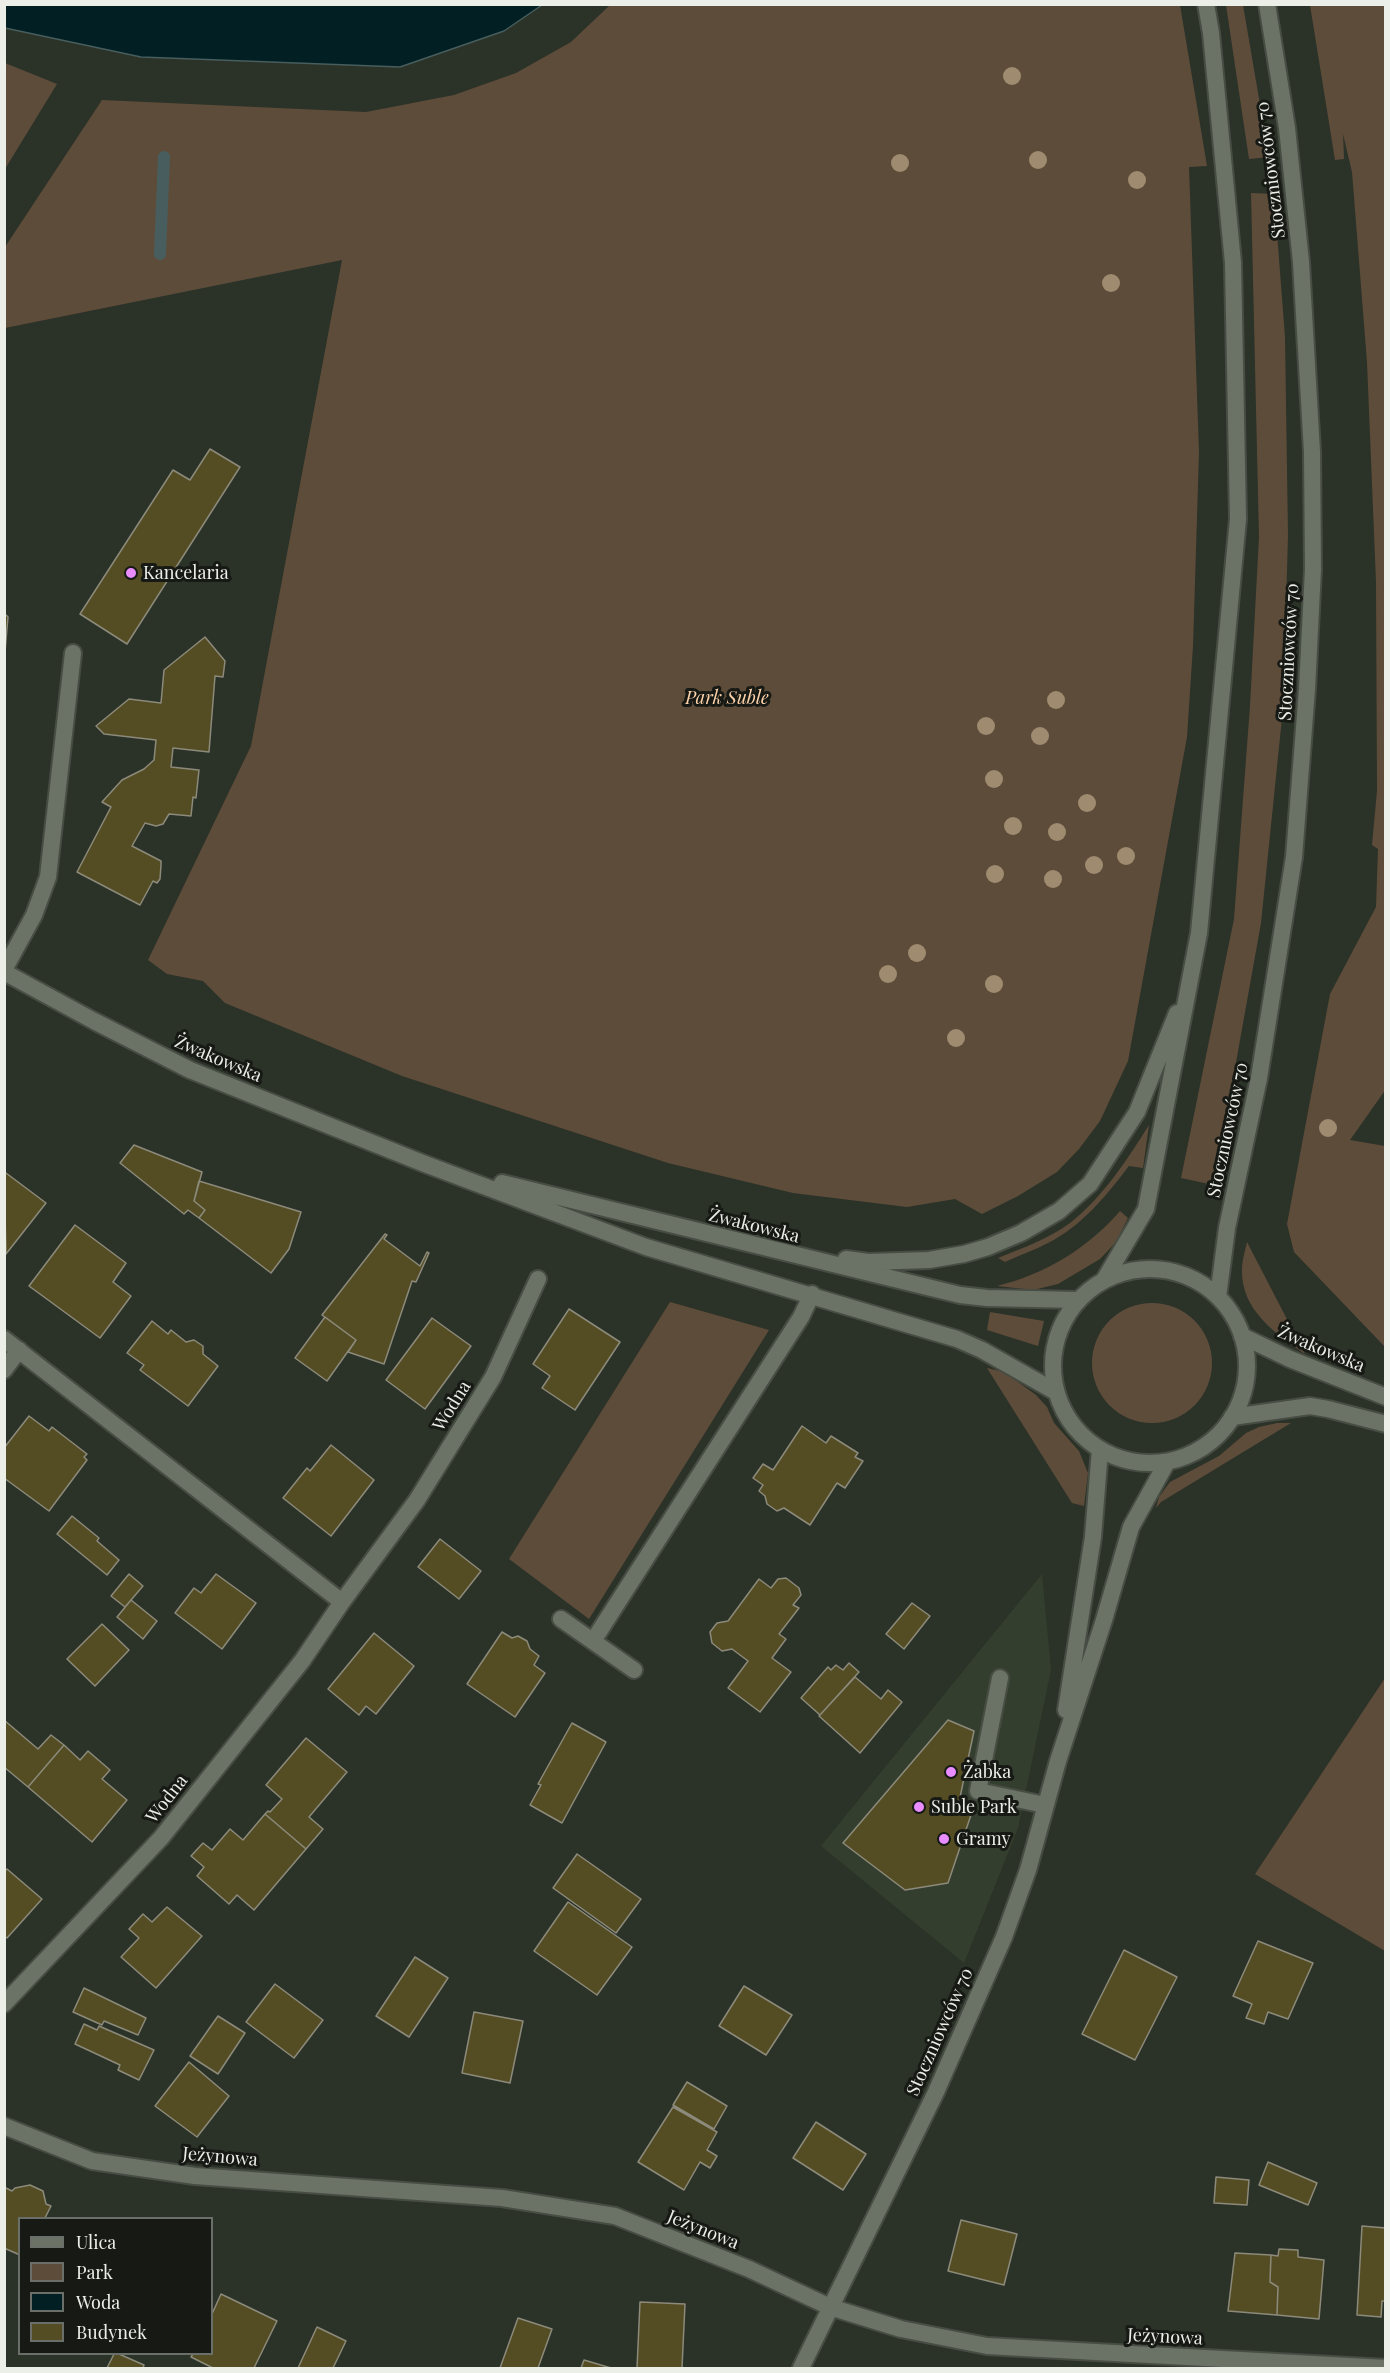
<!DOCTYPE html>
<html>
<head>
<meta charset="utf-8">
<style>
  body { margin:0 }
  #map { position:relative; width:1390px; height:2373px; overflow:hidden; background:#2b3227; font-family:"Playfair Display",serif }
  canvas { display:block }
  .frame { position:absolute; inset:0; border:6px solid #ebefe8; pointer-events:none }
  .legend { position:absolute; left:18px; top:2217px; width:195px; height:138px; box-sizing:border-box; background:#161914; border:2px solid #6b6f69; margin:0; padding:8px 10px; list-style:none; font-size:18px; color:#ebefe8 }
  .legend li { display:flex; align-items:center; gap:12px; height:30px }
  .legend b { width:30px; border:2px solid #6b6f69 }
</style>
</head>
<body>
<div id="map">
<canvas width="1390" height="2373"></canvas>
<div class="frame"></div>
<ul class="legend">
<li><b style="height:8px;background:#6b7367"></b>Ulica</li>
<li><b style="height:16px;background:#5e4c3b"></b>Park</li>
<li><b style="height:16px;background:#022023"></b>Woda</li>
<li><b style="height:16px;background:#544d24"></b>Budynek</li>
</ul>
</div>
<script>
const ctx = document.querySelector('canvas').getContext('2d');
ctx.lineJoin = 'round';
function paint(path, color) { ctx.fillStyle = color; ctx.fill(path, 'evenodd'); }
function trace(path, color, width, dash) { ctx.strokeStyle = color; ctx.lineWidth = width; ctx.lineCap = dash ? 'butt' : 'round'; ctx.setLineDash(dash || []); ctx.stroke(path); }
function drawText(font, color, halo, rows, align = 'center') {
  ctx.font = font + ' "Playfair Display",serif'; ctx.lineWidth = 6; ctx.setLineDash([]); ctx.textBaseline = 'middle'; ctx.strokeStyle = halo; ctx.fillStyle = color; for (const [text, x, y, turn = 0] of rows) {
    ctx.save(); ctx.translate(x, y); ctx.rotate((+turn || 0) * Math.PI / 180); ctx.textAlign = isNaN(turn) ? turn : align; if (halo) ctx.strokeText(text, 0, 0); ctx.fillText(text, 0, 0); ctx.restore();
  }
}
const built = new Path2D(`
  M1042 1574 1051 1670 1018 1828 964 1963 821 1846Z`);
const green = new Path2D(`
  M610 5H1180L1207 166 1189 167 1199 452 1193 646 1187 737 1128 1061 1100 1121 1079 1149 1057 1172 1018 1196 982 1214 955 1199 907 1207 793 1193 668 1163 402 1076 225 1003 203 981 167 974 148 960 251 746 342 260 5 328V247L102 100 366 112 454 95 516 73 571 42Z
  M1226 5H1243L1269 157 1249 159Z
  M1310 5H1385L1386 1089 1350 1140 1385 1146V1347L1294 1252 1287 1224 1330 994 1376 907 1378 849 1372 845 1377 791 1376 582 1367 362 1352 172 1343 134 1344 159 1335 160Z
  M5 63 57 84 5 169Z
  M1251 193 1274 194 1285 337 1288 536 1283 708 1261 923 1214 1185 1181 1178 1234 919 1250 706 1259 537Z
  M1149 1125 1143 1168 1129 1166C1106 1196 1082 1226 1048 1243 1035 1250 1020 1255 1005 1262L998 1258C1023 1248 1048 1239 1070 1223 1103 1197 1127 1160 1149 1125Z
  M1120 1211 1128 1218 1116 1242 1100 1259 1058 1284 1033 1290 997 1286C1045 1274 1087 1249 1120 1211Z
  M1247 1242 1305 1354C1276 1334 1241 1310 1242 1270 1242 1261 1245 1251 1247 1242Z
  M670 1302 769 1330 589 1619 509 1559Z
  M1092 1363a60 60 0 1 1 120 0a60 60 0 1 1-120 0Z
  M990 1312 1044 1321 1038 1346 987 1330Z
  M987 1368 1004 1372 1036 1395 1047 1407 1054 1423 1079 1451 1088 1473 1084 1506 1072 1503Z
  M1277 1423H1291L1161 1502 1156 1508 1159 1497 1170 1482 1219 1456 1246 1433 1259 1427Z
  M1385 1678V1951L1255 1874Z`);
const water = new Path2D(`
  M5 4H542V5L504 31 400 67 141 57 5 28Z`);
const stream = new Path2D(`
  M160 254 164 157`);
const building = new Path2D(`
  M210 449 240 467 127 644 80 614 173 470 190 480Z
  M4 613 8 617 4 663Z
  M205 637 225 661 223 677 215 676 209 752 173 748 171 767 199 770 196 798 193 797 191 816 169 814 163 824 156 826 145 823 132 846 161 861V865L160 879 157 883 153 881 140 905 77 872 111 807 102 802 122 780 144 769 154 760 156 740 104 734 96 726 129 699 161 703 164 670Z
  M134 1145 202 1172 194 1201 205 1210 199 1218 188 1210 184 1214 120 1163Z
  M6 1173 46 1203 6 1254 4 1175Z
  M199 1181 301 1212 289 1249 271 1273 199 1218 205 1210 194 1201Z
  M75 1225 126 1263 113 1282 131 1296 100 1338 29 1286Z
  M385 1234 387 1235 384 1239 420 1266 427 1252 429 1253 416 1282 412 1281 384 1364 348 1352 356 1340 322 1315Z
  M569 1309 620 1342 575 1410 542 1388 550 1376 533 1364Z
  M325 1317 356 1340 327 1381 295 1358Z
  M432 1318 471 1346 425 1409 386 1380Z
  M152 1321 168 1334 171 1330 186 1342 194 1340 203 1346V1354L218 1366 188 1406 140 1370 144 1365 127 1353Z
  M29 1416 49 1431 52 1427 87 1454 84 1457 87 1460 49 1511 4 1478V1448Z
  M802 1426 826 1443 831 1436 858 1453 855 1457 863 1461 845 1488 837 1483 810 1525 784 1508 777 1511 767 1504 765 1496 759 1491 763 1485 753 1478 763 1464 773 1470Z
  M331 1445 374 1480 331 1536 283 1498 307 1468 310 1471Z
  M72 1516 99 1538 97 1541 119 1560 107 1575 57 1534Z
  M440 1539 481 1571 459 1599 418 1567Z
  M129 1574 143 1586 125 1607 111 1596Z
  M216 1574 256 1603 222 1649 175 1613 194 1588 201 1593Z
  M786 1578 799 1588 801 1595 793 1605 799 1608 779 1634 786 1639 772 1658 791 1672 760 1712 728 1688 748 1661 732 1649 722 1651 712 1643 710 1632 717 1623 728 1621 759 1579 771 1588 778 1579Z
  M131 1600 157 1621 143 1639 117 1617Z
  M912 1603 930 1616 904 1649 886 1634Z
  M102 1624 129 1650 95 1686 67 1659Z
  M502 1632 512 1638 518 1636 527 1641 530 1649 539 1656 534 1665 545 1673 515 1717 467 1684Z
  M374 1633 414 1666 376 1714 366 1706 359 1715 328 1689Z
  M849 1663 859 1672 820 1715 801 1698 828 1667 831 1670 836 1665 843 1670Z
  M855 1677 881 1699 888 1690 902 1702 860 1753 819 1716Z
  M4 1720 38 1749 51 1735 64 1745 28 1787 4 1767Z
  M948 1720 974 1731 959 1802 972 1812 948 1883 905 1890 843 1843Z
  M572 1723 606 1742 562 1823 530 1805 541 1785 538 1784Z
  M306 1738 347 1772 309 1817 323 1829 306 1849 265 1814 268 1811 270 1812 282 1799 266 1785Z
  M64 1745 80 1760 88 1751 110 1770 102 1779 127 1800 92 1842 28 1787Z
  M265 1814 306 1849 254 1910 237 1895 229 1904 197 1876 204 1867 191 1856 203 1843 212 1850 230 1829 243 1840Z
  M577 1854 641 1899 616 1933 553 1888Z
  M7 1869 42 1899 7 1938 4 1936V1872Z
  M568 1902 632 1947 597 1995 534 1951Z
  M167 1907 202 1936 156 1988 121 1957 139 1938 129 1929 143 1914 152 1922Z
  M1258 1941 1313 1963 1288 2019 1268 2012 1264 2024 1246 2018 1252 2004 1233 1996Z
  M1124 1950 1177 1977 1135 2060 1082 2034Z
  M415 1957 448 1978 409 2037 376 2016Z
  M275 1984 323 2020 294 2058 246 2022Z
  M744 1986 792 2015 766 2055 719 2026Z
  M84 1988 146 2018 138 2035 104 2021 102 2025 73 2012Z
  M474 2012 523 2021 510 2083 462 2073Z
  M218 2016 245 2033 218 2074 190 2056Z
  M84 2024 97 2030 99 2026 154 2050 139 2080 118 2070 120 2065 75 2044Z
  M189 2062 229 2096 197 2137 155 2106Z
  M687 2082 727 2106 714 2129 673 2105Z
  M673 2107 717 2132 707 2150 717 2156 710 2168 700 2162 684 2190 638 2162Z
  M816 2122 866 2154 843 2190 793 2158Z
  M1268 2162 1317 2183 1308 2205 1259 2185Z
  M1216 2177 1249 2180 1247 2205 1214 2203Z
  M30 2185 43 2191 46 2204 51 2206 45 2218H20V2255L4 2248V2187L12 2191 15 2188Z
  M961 2220 1017 2234 1004 2285 948 2271Z
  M1362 2226 1386 2228V2301H1382L1381 2317 1357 2315Z
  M1279 2249 1298 2250V2257L1324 2260 1319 2319 1277 2315 1278 2287 1270 2282 1271 2255 1278 2256Z
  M1235 2253 1271 2255 1270 2282 1278 2287 1277 2315 1228 2311Z
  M221 2294 277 2321 254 2368H213L191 2357 193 2354H212V2314Z
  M640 2302 685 2304 682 2368H637Z
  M518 2318 552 2329 538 2368H500Z
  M317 2327 346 2341 333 2368H298Z
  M114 2354H119L144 2365 143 2368H107Z
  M584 2360 611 2368H581Z`);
const service = new Path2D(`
  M4 970 34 915 48 877 73 653
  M4 1370 19 1350
  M1000 1678 978 1791 1045 1805`);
const minor = new Path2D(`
  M1242 1336 1290 1359 1386 1397
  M4 1339 342 1602 302 1661 161 1838 4 2004
  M1232 1417 1310 1406 1328 1409 1386 1424
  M342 1602 417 1500 493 1377 538 1279
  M561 1619 634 1670
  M593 1641 801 1317 812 1294
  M4 2126 92 2161 195 2176 502 2198 615 2216 749 2269 830 2307 901 2329 987 2346 1386 2368`);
const tertiary = new Path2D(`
  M4 972 94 1021 190 1070 425 1164 646 1247 957 1339 982 1350 1056 1392
  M502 1183 960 1295 987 1298 1078 1300
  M846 1259 868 1262 929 1260 964 1254 988 1247 1021 1233 1059 1211 1090 1184 1137 1112 1177 1013
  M1053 1366a97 97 0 1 1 194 0a97 97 0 1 1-194 0Z
  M1104 1280 1146 1209 1199 933 1238 519 1233 263 1211 33 1206 4
  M1218 1297 1227 1228 1259 1078 1294 857 1307 689 1313 569 1312 452 1301 262 1287 128 1267 4
  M1066 1710 1093 1537 1100 1449
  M801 2368 936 2092 1004 1937 1028 1870 1058 1761 1104 1620 1131 1527 1167 1462`);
const trees = [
  [1012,76],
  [1038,160],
  [900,163],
  [1137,180],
  [1111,283],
  [1056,700],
  [986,726],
  [1040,736],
  [994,779],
  [1087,803],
  [1013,826],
  [1057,832],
  [1126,856],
  [1094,865],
  [995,874],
  [1053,879],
  [917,953],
  [888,974],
  [994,984],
  [956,1038],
  [1328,1128]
];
const markers = [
  [131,573,6,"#e98dfe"],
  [951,1772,6,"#e98dfe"],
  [919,1807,6,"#e98dfe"],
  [944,1839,6,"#e98dfe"]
];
const streetNames = [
  ["Stoczniowców 70",1271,170,-97],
  ["Stoczniowców 70",1289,652,-87],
  ["Żwakowska",218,1059,23],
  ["Stoczniowców 70",1228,1130,-78],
  ["Żwakowska",754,1226,14],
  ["Żwakowska",1321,1349,23],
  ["Wodna",452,1406,-58],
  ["Wodna",167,1799,-52],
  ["Stoczniowców 70",940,2032,-66],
  ["Jeżynowa",220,2157,5],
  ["Jeżynowa",703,2230,22],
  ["Jeżynowa",1165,2337,3]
];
const poiNames = [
  ["Kancelaria",143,573],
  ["Żabka",963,1772],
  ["Suble Park",931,1807],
  ["Gramy",956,1839]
];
const parkNames = [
  ["Park Suble",727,698]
];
paint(built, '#343e2e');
paint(green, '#5e4c3b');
paint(water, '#022023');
trace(water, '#485e5e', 1.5);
trace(stream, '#485e5e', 12);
paint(building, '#544d24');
trace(building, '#8c8a7b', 1.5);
trace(service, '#484d44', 20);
trace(minor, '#484d44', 20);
trace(tertiary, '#484d44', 20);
trace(service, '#6b7367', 16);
trace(minor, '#6b7367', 16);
trace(tertiary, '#6b7367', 16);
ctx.fillStyle = '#9f8b70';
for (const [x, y] of trees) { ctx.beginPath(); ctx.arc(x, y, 9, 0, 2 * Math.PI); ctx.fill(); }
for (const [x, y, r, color] of markers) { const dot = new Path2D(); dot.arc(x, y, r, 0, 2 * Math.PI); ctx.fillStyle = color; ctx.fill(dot); trace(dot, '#161914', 2); }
drawText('18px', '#ebefe8', '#161914', streetNames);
drawText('18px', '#ebefe8', '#161914', poiNames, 'left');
drawText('italic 18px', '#fed3ab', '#161914', parkNames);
</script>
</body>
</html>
